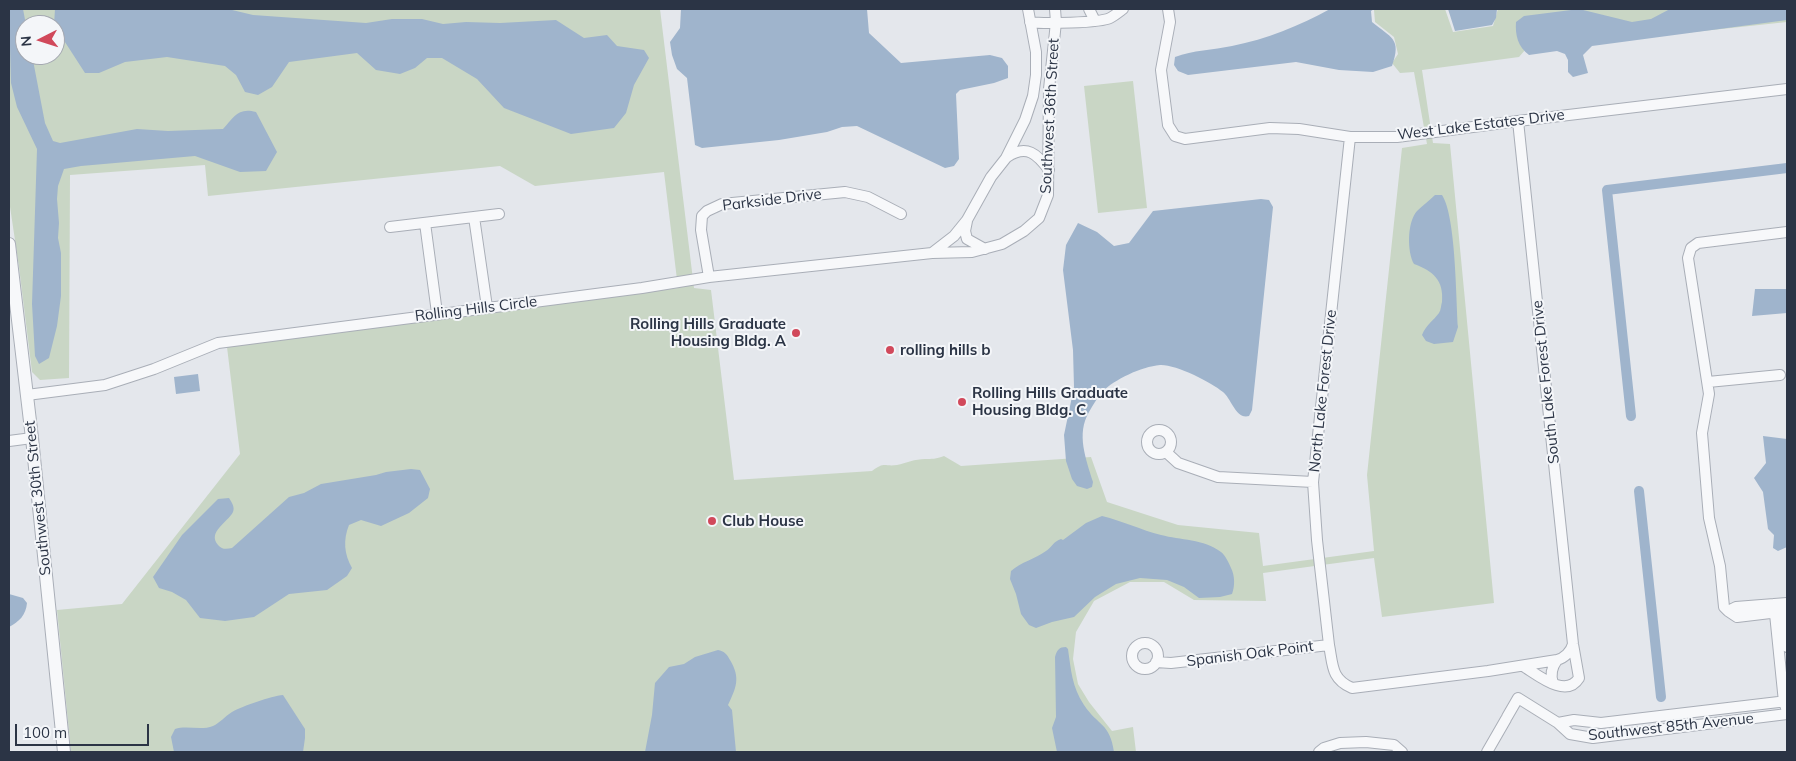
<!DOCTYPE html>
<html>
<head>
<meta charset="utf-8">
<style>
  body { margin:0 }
  #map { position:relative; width:1796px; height:761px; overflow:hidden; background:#e4e7ec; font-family:Mulish,sans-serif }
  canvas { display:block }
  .frame { position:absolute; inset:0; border:10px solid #2b3445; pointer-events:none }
  .north { position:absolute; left:15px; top:15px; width:50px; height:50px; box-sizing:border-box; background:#f4f6f9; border:1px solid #a4a8b1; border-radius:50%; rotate:265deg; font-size:14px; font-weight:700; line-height:20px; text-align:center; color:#2b3445 }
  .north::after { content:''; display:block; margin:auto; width:18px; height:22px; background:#d1495b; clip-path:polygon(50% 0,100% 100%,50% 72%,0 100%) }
  .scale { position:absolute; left:15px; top:724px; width:134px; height:22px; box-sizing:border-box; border:2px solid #2b3445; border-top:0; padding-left:6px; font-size:15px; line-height:18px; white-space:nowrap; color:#2b3445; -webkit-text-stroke:4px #f4f6f9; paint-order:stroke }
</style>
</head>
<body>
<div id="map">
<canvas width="1796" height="761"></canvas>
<div class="frame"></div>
<div class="north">N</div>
<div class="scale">100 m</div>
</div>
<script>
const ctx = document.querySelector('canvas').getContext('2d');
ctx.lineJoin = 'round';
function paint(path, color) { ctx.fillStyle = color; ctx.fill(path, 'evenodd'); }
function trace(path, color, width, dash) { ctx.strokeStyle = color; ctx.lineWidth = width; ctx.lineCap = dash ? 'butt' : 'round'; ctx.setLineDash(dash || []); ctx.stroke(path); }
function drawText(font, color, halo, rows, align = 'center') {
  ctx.font = font + ' Mulish,sans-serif'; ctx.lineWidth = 4; ctx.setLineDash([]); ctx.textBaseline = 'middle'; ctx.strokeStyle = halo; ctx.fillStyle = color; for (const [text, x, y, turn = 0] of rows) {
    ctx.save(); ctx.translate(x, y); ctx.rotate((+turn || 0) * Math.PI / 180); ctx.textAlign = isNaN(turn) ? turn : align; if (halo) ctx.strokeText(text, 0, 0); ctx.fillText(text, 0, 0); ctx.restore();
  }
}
const green = new Path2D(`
  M9 9H660L694 288 711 290 734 480 872 471C885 461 884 467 897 465 906 463 915 459 925 459 932 459 936 459 944 456L961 466 1091 457 1107 502 1178 525 1259 533 1263 566 1374 551 1367 475 1402 148 1427 144 1414 72 1400 73 1392 63 1398 54 1394 37 1375 22 1374 10 1445 9 1453 32 1493 26 1498 9H1787V22L1525 50 1519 57 1422 70 1433 143 1450 144 1494 603 1382 617 1374 558 1263 573 1266 601 1194 600 1164 582H1130L1094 601 1076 632 1073 659 1078 684 1089 702 1112 731 1133 727 1136 752H71L57 610 122 604 240 454 227 347 678 288 664 172 535 186 500 166 208 196 205 165 70 175 69 378 40 380 32 372 19 267 9 200ZM25 25H55V55H25Z
  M1133 81 1147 208 1098 213 1084 86Z`);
const water = new Path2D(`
  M9 9H23L26 25H25V55H32L45 123 53 141 60 143 137 129 168 131 223 129C234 117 238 107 256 112L277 152 266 171 240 172 195 156 81 166 64 169 58 186 57 199 59 223 58 238 61 253V296L57 326 49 358 39 364 35 356 32 304 37 149 17 107 11 83Z
  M55 9H228L253 15 366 23 392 19H422L443 24 466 22 500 23 556 20 584 38 607 35 617 46 644 50 649 58 634 85 626 113 614 128 571 134 504 108 477 79 442 58H427L415 68 400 74 376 70 357 53 289 62 272 87 258 95 245 92 236 75 225 66 167 57 125 62 99 73H85L54 25Z
  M681 9H867L869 33 901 63 990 55 1002 58 1008 66V78L994 83 960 90 956 94 959 159 954 166 945 168 857 126 842 127 827 132 779 140 702 148 695 145 687 78 677 69 672 55 670 42 680 28Z
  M1330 9H1374L1371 11 1372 22C1391 38 1402 38 1392 66L1373 72 1339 70 1296 62 1188 75 1178 71 1174 65 1175 57C1193 50 1213 50 1232 46 1267 39 1299 26 1330 9Z
  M1448 9H1497L1496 18 1492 25 1455 31Z
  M1579 9 1632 22 1651 19 1670 9H1787V20L1592 46 1583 55 1588 73 1573 77 1568 72V60L1565 54 1557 51 1529 55C1518 47 1515 35 1516 22L1524 16Z
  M1435 195H1442C1456 216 1456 299 1458 327L1453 342 1434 344 1426 341 1422 335C1426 325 1433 321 1439 313 1441 310 1441 305 1442 302 1444 280 1433 271 1414 264 1407 252 1407 222 1417 211 1423 205 1430 200 1435 195Z
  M1261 199 1269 200 1273 207 1252 410 1249 416C1236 420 1231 398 1223 392 1211 382 1175 364 1160 365 1141 367 1115 379 1102 392 1097 398 1093 405 1089 412 1076 434 1086 459 1093 482L1092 487 1087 489 1077 486 1072 479 1066 461 1064 435 1074 387 1073 350 1063 270 1066 245 1078 223 1097 232 1114 246 1129 243 1153 211Z
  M1755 289H1787V313L1752 316Z
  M198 374 200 391 176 394 174 377Z
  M1763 436 1787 439V547L1778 551 1773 548 1774 535 1768 529 1763 492 1754 478 1766 463Z
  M411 469 420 470 430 489 428 498 409 513 381 526 361 520 349 525C343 540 344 554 352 568L347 576 327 590 289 594 254 617 225 621 200 618 186 600 172 592 159 588 153 577 182 535 218 499 229 498C232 503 235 507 233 512 228 522 207 532 218 545 222 550 227 549 232 548L289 497 304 493 321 484 376 475 386 472Z
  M1102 516C1123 521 1141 530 1161 535 1180 540 1204 539 1221 552 1225 555 1229 563 1231 568 1235 576 1235 586 1232 594L1220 597 1199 598 1184 587 1167 580 1140 578 1116 584 1095 597 1074 617 1052 622 1036 628 1029 625 1021 614 1016 594 1010 579 1011 571C1021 562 1035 559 1046 551 1052 547 1054 541 1061 539L1063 540 1086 523Z
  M9 594 23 598 27 603C26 615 19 622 9 627Z
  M1066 647 1068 649C1071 670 1072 687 1084 705 1098 726 1110 723 1114 752H1057L1052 728 1056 717 1055 657C1057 650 1059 647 1066 647Z
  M718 650C724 651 727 654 730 660 741 678 736 688 728 705L732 710 736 752H645L652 715 655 683 669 667 684 664 695 657Z
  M283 695 305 729V738L303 752H174L171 737 175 729C187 725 201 731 213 726 220 723 225 716 232 712 243 706 271 696 283 695Z`);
const canal = new Path2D(`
  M1631 416 1607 190 1787 168
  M1639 491 1661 697`);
const minor = new Path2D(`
  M1089 9 1095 21
  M1168 9 1170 22 1161 70 1168 125 1175 136 1185 139 1270 128 1299 129 1350 137H1397L1518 121 1787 89
  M1030 22C1042 24 1100 23 1110 18 1114 16 1119 12 1123 9
  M1518 121 1573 644 1579 678C1566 699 1538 675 1523 666
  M1007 157C1027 144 1037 154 1049 170
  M474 217 487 307
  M967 221 965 231 967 239 985 249
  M425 223 437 313
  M390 227 499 214
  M932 253 954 236 967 220 991 177 1006 158 1025 120 1033 96 1036 75V52L1028 9
  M709 277 701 230 702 216 707 211 722 204 845 192 868 197 901 214
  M1708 382 1780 375
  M27 395 105 385 154 369 218 343 642 288 709 277 932 253 972 252 1002 244 1024 231 1039 218 1048 195 1049 89 1056 22 1055 9
  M1147 442a12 12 0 1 1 24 0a12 12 0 1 1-24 0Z
  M9 441 32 438
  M1166 452 1178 463 1218 477 1313 482
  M1774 604 1784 702 1786 708
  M1783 606 1787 647
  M1728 611 1724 607 1720 566 1709 518 1702 433 1709 394 1688 258 1691 248 1698 243 1787 232
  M1728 611 1737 617 1787 611
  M1728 611 1736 607 1787 603
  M1132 656a13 13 0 1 1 26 0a13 13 0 1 1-26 0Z
  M1329 645 1317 540 1313 482 1350 137
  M1156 662 1171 663 1329 645C1333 665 1331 679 1352 688L1488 671 1557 660C1564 658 1571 652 1573 644
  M1553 683C1550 675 1552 667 1557 660
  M1507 717 1518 698 1558 723 1570 734 1593 738 1787 714
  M1558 723 1574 720 1601 723 1787 701
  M1319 752 1324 748 1340 743 1366 742 1394 745 1402 752
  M1487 752 1506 719`);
const tertiary = new Path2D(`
  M9 244 32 438 64 752`);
const markers = [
  [796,333,5,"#d1495b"],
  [890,350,5,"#d1495b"],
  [962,402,5,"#d1495b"],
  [712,521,5,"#d1495b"]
];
const streetNames = [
  ["Southwest 36th Street",1050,116,-87],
  ["West Lake Estates Drive",1481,125,-7],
  ["Parkside Drive",772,200,-7],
  ["Rolling Hills Circle",476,309,-7],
  ["South Lake Forest Drive",1546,382,-96],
  ["North Lake Forest Drive",1323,391,-84],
  ["Southwest 30th Street",38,498,-96],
  ["Spanish Oak Point",1250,654,-7],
  ["Southwest 85th Avenue",1671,727,-6]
];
const poiNames = [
  ["Rolling Hills Graduate",786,324,"right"],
  ["Housing Bldg. A",786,341,"right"],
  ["rolling hills b",900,350],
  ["Rolling Hills Graduate",972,393],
  ["Housing Bldg. C",972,410],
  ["Club House",722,521]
];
paint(green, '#c9d6c5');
paint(water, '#9fb4cc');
trace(canal, '#9fb4cc', 10);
trace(minor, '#a9aeb7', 12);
trace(tertiary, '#a9aeb7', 14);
trace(minor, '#f7f8fa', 10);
trace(tertiary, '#f7f8fa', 12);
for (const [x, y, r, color] of markers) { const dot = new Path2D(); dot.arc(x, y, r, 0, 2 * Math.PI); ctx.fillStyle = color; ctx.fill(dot); trace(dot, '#f4f6f9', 2); }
drawText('15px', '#2b3445', '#f4f6f9', streetNames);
drawText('bold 15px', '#2b3445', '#f4f6f9', poiNames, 'left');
</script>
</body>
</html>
